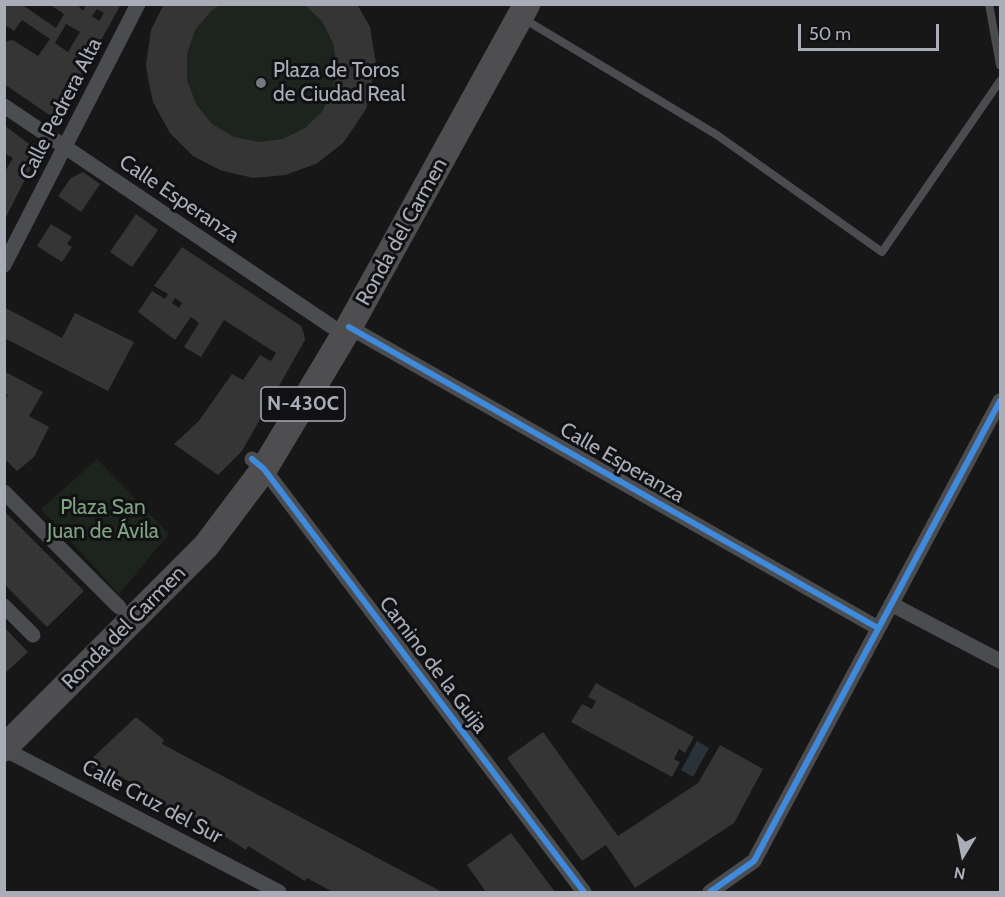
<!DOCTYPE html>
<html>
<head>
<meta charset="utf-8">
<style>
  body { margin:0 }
  #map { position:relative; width:1005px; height:897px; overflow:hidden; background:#171717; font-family:Cabin,sans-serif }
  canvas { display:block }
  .frame { position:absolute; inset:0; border:6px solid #a8adb8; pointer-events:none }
  .north { position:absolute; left:933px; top:825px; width:60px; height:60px; -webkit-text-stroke:4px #111113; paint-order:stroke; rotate:190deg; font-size:16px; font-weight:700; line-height:24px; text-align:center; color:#a8adb8 }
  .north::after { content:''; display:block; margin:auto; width:21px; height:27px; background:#a8adb8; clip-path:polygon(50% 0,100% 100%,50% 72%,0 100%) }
  .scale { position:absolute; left:798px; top:24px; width:141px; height:27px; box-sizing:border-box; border:3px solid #a8adb8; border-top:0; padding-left:8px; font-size:18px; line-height:21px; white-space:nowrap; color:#a8adb8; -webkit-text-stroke:4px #111113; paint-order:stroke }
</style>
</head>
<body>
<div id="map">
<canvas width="1005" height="897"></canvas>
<div class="frame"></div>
<div class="north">N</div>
<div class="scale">50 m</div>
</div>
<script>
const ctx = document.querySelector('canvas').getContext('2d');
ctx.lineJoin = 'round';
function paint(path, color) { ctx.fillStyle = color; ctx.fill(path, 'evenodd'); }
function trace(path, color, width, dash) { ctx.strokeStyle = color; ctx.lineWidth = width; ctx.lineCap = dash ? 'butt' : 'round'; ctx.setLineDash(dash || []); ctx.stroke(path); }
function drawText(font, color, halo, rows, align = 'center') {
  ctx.font = font + ' Cabin,sans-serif'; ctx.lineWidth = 6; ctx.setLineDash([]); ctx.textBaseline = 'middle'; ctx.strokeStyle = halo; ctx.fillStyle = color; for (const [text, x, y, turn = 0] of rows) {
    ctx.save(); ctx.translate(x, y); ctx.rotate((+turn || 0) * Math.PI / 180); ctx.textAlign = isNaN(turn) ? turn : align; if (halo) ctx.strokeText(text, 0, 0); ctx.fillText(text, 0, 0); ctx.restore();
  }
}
const green = new Path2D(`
  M164 4 357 5C362 20 376 50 376 65 376 72 372 81 371 88 349 190 211 210 161 117 153 103 146 83 146 66 147 49 159 21 164 4Z
  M97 459 169 534 119 594 41 509Z`);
const water = new Path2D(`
  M697 741 709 748 693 777 681 770Z`);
const building = new Path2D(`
  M4 4H21L56 28 64 14 49 4H77L83 11 86 4H121L61 113 51 116 4 84V45L7 41 13 40 38 56 50 39 22 20 14 31 4 24ZM97 9 104 13 99 21 92 16ZM66 24 80 32 68 52 55 43Z
  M164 4H221L211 11 195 30 187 54V80L196 104 212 124 234 137 259 142 283 139 305 128 322 112 333 90 337 67 333 43 322 21 304 4H357L370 27 376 64 366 109 343 143 316 164 285 175 253 178 220 170 193 156 170 133 153 102 146 65 151 30Z
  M4 125 36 149 39 146 44 150 42 154H38L4 221V173L13 158 4 153Z
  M83 172 100 184 81 212 58 196 71 178Z
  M136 214 158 230 132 267 110 252Z
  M51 224 72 237 67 244 72 247 62 262 37 246Z
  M182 247 301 326 304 334 305 340 242 451 218 475 174 444 198 422 232 374 243 380 260 355 271 361 276 353 224 320 201 357 184 347 199 323 191 317 175 340 138 312 152 291 165 299 168 294 154 286ZM175 298 182 303 179 308 172 303Z
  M4 307 62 338 75 313 134 342 108 391 4 338Z
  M4 371 43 392 29 416 49 427 34 457 17 471 4 458V401L8 395 4 393Z
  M4 511 84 591 47 627 4 584Z
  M4 627 28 652 4 674Z
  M596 683 694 737 685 753 679 749 674 759 680 762 672 777 571 722 582 704 592 709 596 701 588 697Z
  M136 717 164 740 162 744 442 892H333L307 878 305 881 248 846 246 850 186 812 183 817 151 799 153 795 109 770 106 775 86 764Z
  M543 732 618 836 698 783 720 745 763 769 734 823 635 888 606 845 582 861 507 758Z
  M511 833 555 892H486L467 865Z`);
const lane = new Path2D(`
  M989 4 1000 65
  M524 19 717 135 882 252 1000 81`);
const street = new Path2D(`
  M4 106 331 326
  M4 265 138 4
  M349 327 878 628
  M252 459 264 469 584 892
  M4 492 119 607
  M891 604 1000 661
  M4 606 33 635
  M4 749 279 892
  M710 892 754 861 1000 401`);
const highway = new Path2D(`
  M4 748 206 546 264 469 349 327 527 4`);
const cycleway = new Path2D(`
  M349 327 878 628
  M252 459 264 469 584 892
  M710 892 754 861 1000 401`);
const markers = [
  [261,83,6,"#757880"]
];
const shields = [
  [303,404,84]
];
const shieldNames = [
  ["N-430C",303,404]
];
const poiNames = [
  ["Plaza de Toros",273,71],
  ["de Ciudad Real",273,95]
];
const streetNames = [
  ["Calle Pedrera Alta",61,109,-63],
  ["Calle Esperanza",179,199,34],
  ["Ronda del Carmen",402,232,-61],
  ["Calle Esperanza",622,463,30],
  ["Ronda del Carmen",124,628,-45],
  ["Camino de la Guija",433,665,53],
  ["Calle Cruz del Sur",152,802,28]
];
const parkNames = [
  ["Plaza San",103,508],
  ["Juan de Ávila",103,532]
];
paint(green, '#1d241e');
paint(water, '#2a3239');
paint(building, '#353536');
trace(lane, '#4b4c50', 8);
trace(street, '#4b4c50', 15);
trace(highway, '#4e4e51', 27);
trace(cycleway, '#408adc', 6);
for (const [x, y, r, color] of markers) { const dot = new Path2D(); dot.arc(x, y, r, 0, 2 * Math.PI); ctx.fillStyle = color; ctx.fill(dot); trace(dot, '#111113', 2); }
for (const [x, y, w] of shields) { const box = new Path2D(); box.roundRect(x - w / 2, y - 17, w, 34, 4.5); ctx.fillStyle = '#111113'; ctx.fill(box); trace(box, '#a8adb8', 1.5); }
drawText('bold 20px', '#a8adb8', null, shieldNames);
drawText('21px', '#a8adb8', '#111113', poiNames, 'left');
drawText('21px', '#a8adb8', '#111113', streetNames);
drawText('21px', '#7fa381', '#111113', parkNames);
</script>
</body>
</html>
